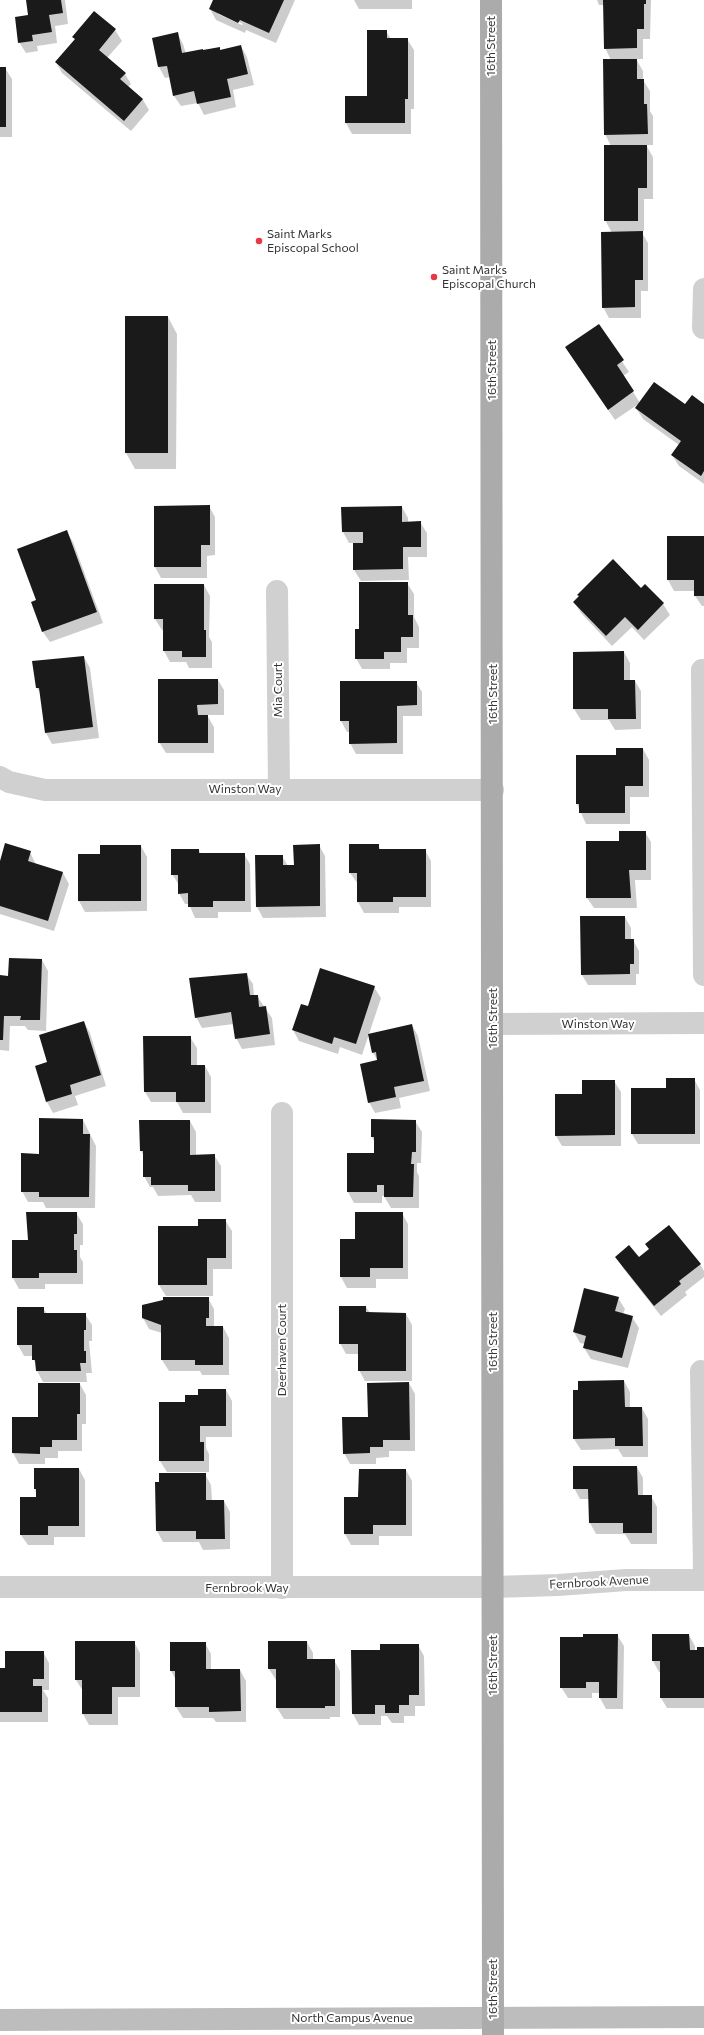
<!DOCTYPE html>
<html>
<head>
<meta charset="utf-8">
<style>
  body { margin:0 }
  canvas { display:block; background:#fff }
</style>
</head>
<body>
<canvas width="704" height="2035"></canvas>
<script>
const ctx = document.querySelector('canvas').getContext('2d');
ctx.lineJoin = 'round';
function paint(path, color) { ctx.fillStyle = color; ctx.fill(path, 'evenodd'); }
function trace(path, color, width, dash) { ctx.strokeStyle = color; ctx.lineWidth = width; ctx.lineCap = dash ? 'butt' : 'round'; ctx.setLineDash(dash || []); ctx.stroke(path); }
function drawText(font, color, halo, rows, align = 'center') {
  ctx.font = font + ' Commissioner,sans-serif'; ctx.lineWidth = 4; ctx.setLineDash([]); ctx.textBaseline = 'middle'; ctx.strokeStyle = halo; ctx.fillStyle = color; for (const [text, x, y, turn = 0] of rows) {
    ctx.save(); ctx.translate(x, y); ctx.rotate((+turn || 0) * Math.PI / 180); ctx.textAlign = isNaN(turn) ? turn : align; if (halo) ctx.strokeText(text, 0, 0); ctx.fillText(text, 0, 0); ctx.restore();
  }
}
const shadow = new Path2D(`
  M27 0H65L68 24 55 26 57 43 37 46 38 51 26 53 19 42 29 16Z
  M214 0H295L276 43 246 30 245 33 216 20 210 9ZM218 12 243 24 242 25 218 14Z
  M354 0H412V9H359Z
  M597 0H651L650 39H643V59H636L643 71V80L650 91V111L653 116V145H646L653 157V199H644V231H641L648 243V291H641V318H609L603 307 612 233 605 220 611 146 605 134 611 60 605 48 604 5H599Z
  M115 30 122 41 107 58 125 74 131 84 128 87 143 100 149 110 131 131 62 73 56 62 75 40 74 37Z
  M386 31 391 39H407L414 50V109H411V134H352L346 123 368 97Z
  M177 33 183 44 186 54 219 48 221 51 241 46 247 57 254 85 233 90 236 107 204 115 198 103 181 106 174 96 170 77 165 78 159 67 153 39Z
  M0 68H5L12 79V137H0Z
  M168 317 177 334 176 469H135L126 453Z
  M598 325 629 372 623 376 640 403 615 420 573 358Z
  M704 405V484L679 466 672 455 679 445 643 419 636 408Z
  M209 506 215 517V555L207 556V578H161L155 567V507Z
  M402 507 408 518V523L420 522 427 533V557H408L409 580 361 581 354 570V543H349L343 532 342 508Z
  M66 531 73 542 103 623 50 642 43 632 32 603 37 601Z
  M668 537H704V606H702L695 596V591H674L668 580Z
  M407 583 414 594V617L419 627V648H407V663H390V669H362L356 658 360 630Z
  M204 585 210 596 209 637 212 642V668H189L186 662H170L164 651V630H162L155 619Z
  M645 585 663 604 670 615 644 640 632 627 612 646 581 613 574 602 580 597 578 595 641 589Z
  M624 652 630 663V681H635L641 691V729L615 730 609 720H581L574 709V653Z
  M84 657 90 668 99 738 52 744 46 733 41 694 37 688Z
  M218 680 224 690V715H207L214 727V753H166L159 742Z
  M416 682 422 692V716H403V754H356L350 743V732H347L341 721Z
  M643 749 649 760V797H630V824H586L577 804V756H617Z
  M645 832 651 842V880H635L637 908H594L587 898 620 842Z
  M319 845 325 856 326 917 263 918 257 907 282 856 288 866H295Z
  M378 845 381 850H425L431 861V907H399V913H364L358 902V884L350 873Z
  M141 846 147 857V911L85 912 79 901 101 855Z
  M199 850 201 854H244L250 864 251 912H218V918H195L189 904H185L179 893V885L172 874Z
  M30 852 36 865 63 873 69 884 54 931 0 914V864Z
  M625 917 631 928V940H633L639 951V974H636V985H588L582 975Z
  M42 960 48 971 46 1031 28 1030 25 1026H10L9 1051 0 1050V976L9 977Z
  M246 974 253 984 254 996H257L272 1018 275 1045 242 1049 236 1038 234 1024 202 1028 196 1017Z
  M374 987 381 998 362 1055 340 1047 338 1054 299 1041 293 1030 308 1008Z
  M84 1022 90 1033 106 1086 75 1096 78 1105 53 1113 47 1102 36 1066 48 1062Z
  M412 1025 418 1036 430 1091 399 1098 401 1108 375 1113 369 1102 378 1061 373 1053 369 1035Z
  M190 1037 197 1048V1066H205L211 1077V1113H183L177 1102H151L145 1092Z
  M694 1079 700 1090V1144H638L632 1134Z
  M614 1081 621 1092V1146H562L556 1136 583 1095Z
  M83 1120 96 1146 95 1208H46L43 1202H28L22 1191 40 1155Z
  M140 1121H190L196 1132V1155H214L221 1166V1202H195L191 1195 158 1196 153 1187H150L144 1176V1156L141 1151Z
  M415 1121 422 1132 421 1163H417V1172L419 1176V1208H391L384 1196H382V1203H354L348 1192 375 1154V1143L372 1137Z
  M76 1213 83 1224V1245H80V1257L83 1262V1284H45V1289H19L13 1278V1241H29Z
  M402 1213 408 1224V1279H376V1288H347L341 1277V1240H356Z
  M225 1220 232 1231V1269H213V1296H166L159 1285 199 1227Z
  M617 1257 700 1264 704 1271V1277L685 1292 687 1295 661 1316 623 1268Z
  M585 1289 618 1298 625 1309 623 1314 632 1317 639 1328 628 1368 591 1359 584 1348 585 1344 580 1343 574 1332Z
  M208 1298 214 1309V1327H223L229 1338V1375H202L200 1371H169L162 1360V1333L149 1329 143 1318Z
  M366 1307 370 1313 406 1314 412 1325V1381H365L359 1370V1354H346L340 1343Z
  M43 1308 47 1314H85L92 1325V1341H89L92 1373H86L87 1382H43L37 1371 33 1356H24L18 1345Z
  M624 1381 630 1392V1408H642L648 1419V1457H623L618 1449 581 1450 574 1439 579 1391Z
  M409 1383 415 1394V1451H389V1457L376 1458V1464H350L344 1453 369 1418Z
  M80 1384 86 1395V1424H82V1451H58V1458H45V1464H19L13 1453V1418H39Z
  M226 1390 232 1401V1437H206V1448L209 1454V1472H167L160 1461 186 1403 199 1396Z
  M637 1467 643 1478V1496H651L657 1507V1544H631L625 1534H596L590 1523 589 1499H580L574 1488Z
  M79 1469 85 1480V1537H54V1545H28L21 1535 37 1498 35 1489Z
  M406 1470 412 1481V1536H379V1545H351L345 1534 359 1498Z
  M205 1474 211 1485 212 1501H224L230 1512V1549L203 1550 199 1542H163L157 1531Z
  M617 1635 624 1646 623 1709H606L600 1698V1693H592V1698H568L561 1687 584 1638Z
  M689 1635 695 1646V1651L704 1648V1708H667L661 1698V1672H659L653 1661Z
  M76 1642H134L140 1653V1697H118V1725H89L83 1714V1691L76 1680Z
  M269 1642H307L313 1653V1660H334L340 1671V1717H330V1719H284L277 1708V1680H276L269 1669Z
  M205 1643 211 1654V1670H240L246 1681V1722H216L213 1718H183L176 1707V1680L171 1671Z
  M418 1645 424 1656 425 1706H415V1716H404V1723H392L387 1716H381V1725H359L353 1714 381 1651Z
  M43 1652 49 1663V1690H43L48 1698V1722H0V1669H6Z`);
const building = new Path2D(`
  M26 0H61L63 13 49 15 52 32 32 35 33 41 18 43 15 17 28 15Z
  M213 0H284L269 33 240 20 238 23 209 9Z
  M603 0H646V4H644V29H637V48L604 49Z
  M94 11 116 29 99 50 126 73 120 79 143 99 124 121 55 62 75 39 72 37Z
  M367 30H387V38H408V99H405V123H345V96H367Z
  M178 32 182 53 203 49V50L220 47V50L241 45 248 74 227 79 231 97 197 104 194 91 173 96 167 66 158 67 152 38Z
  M603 59H637V79H644V104H647L648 134 604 135Z
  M0 67H6V127H0Z
  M604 145H647V188H638V221H604Z
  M643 231V280H635V307L602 308 601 232Z
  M125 316H168V453H125Z
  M599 324 624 360 617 365 634 391 608 410 565 347Z
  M654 382 685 404 692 395 704 404V471L701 476 671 455 681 441 635 408Z
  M210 505V545H201V567H154V506Z
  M402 506V522L421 521V547H403V569L353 570V543H363V532H342L341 507Z
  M67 530 97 612 42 632 31 602 36 600 17 549Z
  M667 536H704V596H694V580H667Z
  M613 559 641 588 645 584 664 603 638 630 625 617 606 636 573 602 579 596 577 595Z
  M359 582H408V615H413V637H401V652H384V659H355V629H359Z
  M154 584H204V630H206V657H182V651H163V619H154Z
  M624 651V680H635L636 719H608V709H573V652Z
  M84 656 93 727 45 733 39 688H36L32 661Z
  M158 679H218V704L197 705 198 715H208V743H158Z
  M340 681H417V705L397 706V743L349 744V721H340Z
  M616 748H643V786H625V813H579V804H576V755H616Z
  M619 831H646V870H629L631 898H586V841H619Z
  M5 843 31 851 28 861 63 872 48 921 0 906V861Z
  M320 844V906L256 907 255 855H283V865H294L293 845Z
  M349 844H379V849H426V897H393V902H357V873H349Z
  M100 845H141V901H78V854H100Z
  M171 849H199V853H245V901H213V907H188V893L178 894V875H171Z
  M580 916H625V939H634V964H630V974L581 975Z
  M9 958 42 959 40 1020H20L21 1016H4L3 1040H0V975L8 976Z
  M320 968 375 986 356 1044 334 1037 332 1044 292 1030 301 1004 308 1006Z
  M247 973 250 995H258L259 1007 266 1006 270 1034 235 1039 231 1012 195 1018 189 978Z
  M84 1021 101 1075 70 1085 72 1094 46 1102 35 1066 47 1062 39 1035Z
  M412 1024 424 1081 394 1087 396 1097 368 1103 360 1064 377 1060 376 1052 372 1053 368 1034Z
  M143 1036H191V1065H205V1102H176V1092H144Z
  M666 1078H695V1134H631V1088H666Z
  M582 1080H615V1135L555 1136V1094H582Z
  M39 1118 83 1119V1134H90L89 1197H39V1192H21V1153L39 1154Z
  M371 1119 416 1120V1152H412L411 1164H414L413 1197H384V1185H377V1192H347V1153H374V1137H371Z
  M139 1120H190V1155L215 1154V1191H188V1185H151V1177H143V1151H140Z
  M26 1212H77V1234H74V1250H77V1273H39V1278H12V1240H28Z
  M355 1212H403V1268H370V1277H340V1239H355Z
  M198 1219H226V1258H207V1285H158V1226H198Z
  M669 1225 701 1264 679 1281 681 1284 654 1306 615 1257 629 1245 639 1257 649 1249 645 1244Z
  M584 1288 619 1297 615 1311 633 1316 622 1358 583 1348 586 1336 573 1332Z
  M163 1297H209V1318H206V1326H223V1365H195V1360H161V1325L142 1318V1305L163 1300Z
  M339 1306H366V1312L406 1313V1371H358V1344H339Z
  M17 1307H44V1313H86V1330H84V1351H86V1363H80L81 1371H36L35 1360H32V1345H17Z
  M624 1380 625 1407H642L643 1446H615V1438L573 1439V1390H578V1381Z
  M409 1382 410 1440H383V1447H370V1453L343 1454 342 1417H368L367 1383Z
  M38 1383H80V1414H77V1440H52V1447H40V1454L12 1453V1417H38Z
  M198 1389H226V1426H200V1442H204V1461H159V1402H185V1395H198Z
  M573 1466H637L638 1495H652V1533H623V1523H589L588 1489H573Z
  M34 1468H79V1526H48V1535H20V1497H36V1489H34Z
  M359 1469H406V1525H373V1534H344V1497H358Z
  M159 1473H206V1500H224L225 1539H196V1531H156L155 1482H159Z
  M583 1634H618L617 1698H599V1682H586V1688H560V1637H583Z
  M652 1634H689L690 1650H697V1647H704V1698H660V1661H652Z
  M75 1641H135V1687H112V1714H82V1680H75Z
  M268 1641H307V1659H335V1706H325V1708H276V1669H268Z
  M170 1642H206V1669H240L241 1711 209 1712V1707H175V1671H170Z
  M380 1644H419V1695H409V1705H399V1713H385V1705H375V1714H352L351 1650H380Z
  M5 1651H44V1679H33V1686H42V1712H0V1668H5Z`);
const minor = new Path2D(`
  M703 328 704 289
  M277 591 279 789
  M704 670H702L704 975
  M0 777 9 782 45 790H493
  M493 1024 704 1023
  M282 1113V1588
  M701 1371 704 1573
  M0 1587H494L558 1585 626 1580H704`);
const secondary = new Path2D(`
  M0 2020 704 2017`);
const primary = new Path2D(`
  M491 0 493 2035`);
const markers = [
  [259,241,4,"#e63946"],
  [434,277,4,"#e63946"]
];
const streetNames = [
  ["16th Street",491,46,-90],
  ["16th Street",492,370,-90],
  ["Mia Court",278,690,-90],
  ["16th Street",493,694,-90],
  ["Winston Way",245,789],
  ["16th Street",493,1018,-90],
  ["Winston Way",598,1024],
  ["16th Street",493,1342,-90],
  ["Deerhaven Court",282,1350,-90],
  ["Fernbrook Avenue",599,1582,-3],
  ["Fernbrook Way",247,1588],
  ["16th Street",493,1665,-90],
  ["16th Street",493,1989,-90],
  ["North Campus Avenue",352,2018]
];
const poiNames = [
  ["Saint Marks",267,234],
  ["Episcopal School",267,248],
  ["Saint Marks",442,270],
  ["Episcopal Church",442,284]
];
paint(shadow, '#0003');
paint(building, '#1a1a1a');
trace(minor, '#d0d0d0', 22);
trace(secondary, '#bdbdbd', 22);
trace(primary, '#ababab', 22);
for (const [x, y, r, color] of markers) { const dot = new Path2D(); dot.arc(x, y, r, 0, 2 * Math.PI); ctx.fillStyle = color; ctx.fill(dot); trace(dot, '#fff', 1.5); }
drawText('12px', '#333', '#fff', streetNames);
drawText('12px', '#333', '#fff', poiNames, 'left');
</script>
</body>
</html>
